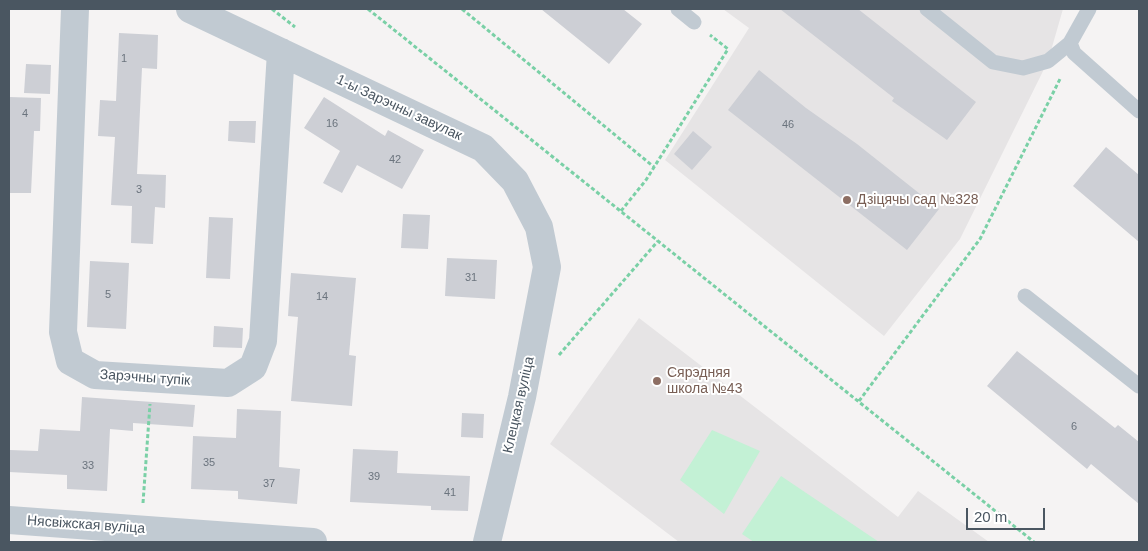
<!DOCTYPE html>
<html>
<head>
<meta charset="utf-8">
<style>
  body { margin:0 }
  #map { position:relative; width:1148px; height:551px; overflow:hidden; background:#f5f3f3; font-family:Arial,sans-serif }
  canvas { display:block }
  .frame { position:absolute; inset:0; border:10px solid #4a5661; pointer-events:none }
  .scale { position:absolute; left:966px; top:508px; width:79px; height:22px; box-sizing:border-box; border:2px solid #4a5661; border-top:0; padding-left:6px; font-size:15px; line-height:18px; white-space:nowrap; color:#4a5661; -webkit-text-stroke:4px #fff; paint-order:stroke }
</style>
</head>
<body>
<div id="map">
<canvas width="1148" height="551"></canvas>
<div class="frame"></div>
<div class="scale">20 m</div>
</div>
<script>
const ctx = document.querySelector('canvas').getContext('2d');
ctx.lineJoin = 'round';
function paint(path, color) { ctx.fillStyle = color; ctx.fill(path, 'evenodd'); }
function trace(path, color, width, dash) { ctx.strokeStyle = color; ctx.lineWidth = width; ctx.lineCap = dash ? 'butt' : 'round'; ctx.setLineDash(dash || []); ctx.stroke(path); }
function drawText(font, color, halo, rows, align = 'center') {
  ctx.font = font + ' Arial,sans-serif'; ctx.lineWidth = 4; ctx.setLineDash([]); ctx.textBaseline = 'middle'; ctx.strokeStyle = halo; ctx.fillStyle = color; for (const [text, x, y, turn = 0] of rows) {
    ctx.save(); ctx.translate(x, y); ctx.rotate((+turn || 0) * Math.PI / 180); ctx.textAlign = isNaN(turn) ? turn : align; if (halo) ctx.strokeText(text, 0, 0); ctx.fillText(text, 0, 0); ctx.restore();
  }
}
const education = new Path2D(`
  M723 9H1063L1048 61 960 239 884 336 665 160 749 28Z
  M639 318 898 517 918 491 989 542H679L550 444Z`);
const green = new Path2D(`
  M712 430 760 451 724 514 680 480Z
  M781 476 879 542H754L742 534Z`);
const building = new Path2D(`
  M541 9H623L642 24 609 64Z
  M780 9H858L976 102 947 140 892 101 894 98Z
  M119 33 158 35 157 69 142 68 137 174 166 175 165 208 155 207 153 244 131 243 132 206 111 205 115 137 98 136 100 100 116 101Z
  M26 64 51 65 50 94 24 93Z
  M759 70 806 108 857 144 939 209 907 250 728 110Z
  M9 97 41 98 40 131H34L31 193H9Z
  M324 97 385 136 388 130 424 150 402 189 357 165 342 193 323 183 340 151 304 128Z
  M229 121H256L255 143 228 141Z
  M693 131 712 147 692 170 674 154Z
  M1106 147 1139 175V242L1073 186Z
  M403 214 430 215 428 249 401 248Z
  M209 217 233 218 230 279 206 278Z
  M447 258 497 260 495 299 445 296Z
  M90 261 129 263 126 329 87 327Z
  M291 273 356 278 349 355 356 356 352 406 291 401 298 317 288 316Z
  M214 326 243 328 242 348 213 347Z
  M1017 351 1115 428 1118 425 1139 442V504L1091 464 1087 469 987 386Z
  M82 397 195 405 193 427 133 423V431L110 429 107 491 67 489V475L9 472 10 450 38 451 40 429 80 431Z
  M237 409 281 411 279 467 300 469 297 504 238 499V491L191 489 193 436 236 438Z
  M462 413 484 414 483 438 461 437Z
  M353 449 398 451 397 473 470 476 468 511 431 510V506L350 502Z`);
const path = new Path2D(`
  M272 9 295 27
  M368 9 1034 542
  M462 9 654 167
  M621 211 646 180 728 49 710 35
  M559 355 658 241
  M859 401 980 239 1060 79
  M143 503 150 404`);
const service = new Path2D(`
  M678 9 694 22
  M927 9 993 62 1023 68 1048 61 1070 43 1089 9
  M1070 43 1074 53 1139 111
  M1025 296 1139 386`);
const minor = new Path2D(`
  M75 9 63 332 70 361 95 375 228 383 253 367 263 341 281 52
  M190 9 483 148 515 181 539 227 547 267 522 397 487 542
  M9 520 313 542`);
const markers = [
  [847,200,5,"#8d6e63"],
  [657,381,5,"#8d6e63"]
];
const numberNames = [
  ["1",124,59],
  ["4",25,114],
  ["16",332,124],
  ["46",788,125],
  ["42",395,160],
  ["3",139,190],
  ["31",471,278],
  ["5",108,295],
  ["14",322,297],
  ["6",1074,427],
  ["35",209,463],
  ["33",88,466],
  ["39",374,477],
  ["37",269,484],
  ["41",450,493]
];
const streetNames = [
  ["1-ы Зарэчны завулак",399,108,25],
  ["Зарэчны тупік",145,378,4],
  ["Клецкая вуліца",519,405,-77],
  ["Нясвіжская вуліца",86,525,4]
];
const educationNames = [
  ["Дзіцячы сад №328",857,200],
  ["Сярэдняя",667,373],
  ["школа №43",667,389]
];
paint(education, '#e6e4e5');
paint(green, '#c3f1d5');
paint(building, '#cdcfd5');
trace(path, '#7ad0a6', 3, [4, 2.5]);
trace(service, '#c1cad2', 15);
trace(minor, '#c1cad2', 28);
for (const [x, y, r, color] of markers) { const dot = new Path2D(); dot.arc(x, y, r, 0, 2 * Math.PI); ctx.fillStyle = color; ctx.fill(dot); trace(dot, '#fff', 2); }
drawText('11px', '#6b747e', null, numberNames);
drawText('14px', '#4a5661', '#fff', streetNames);
drawText('14px', '#785e54', '#fff', educationNames, 'left');
</script>
</body>
</html>
